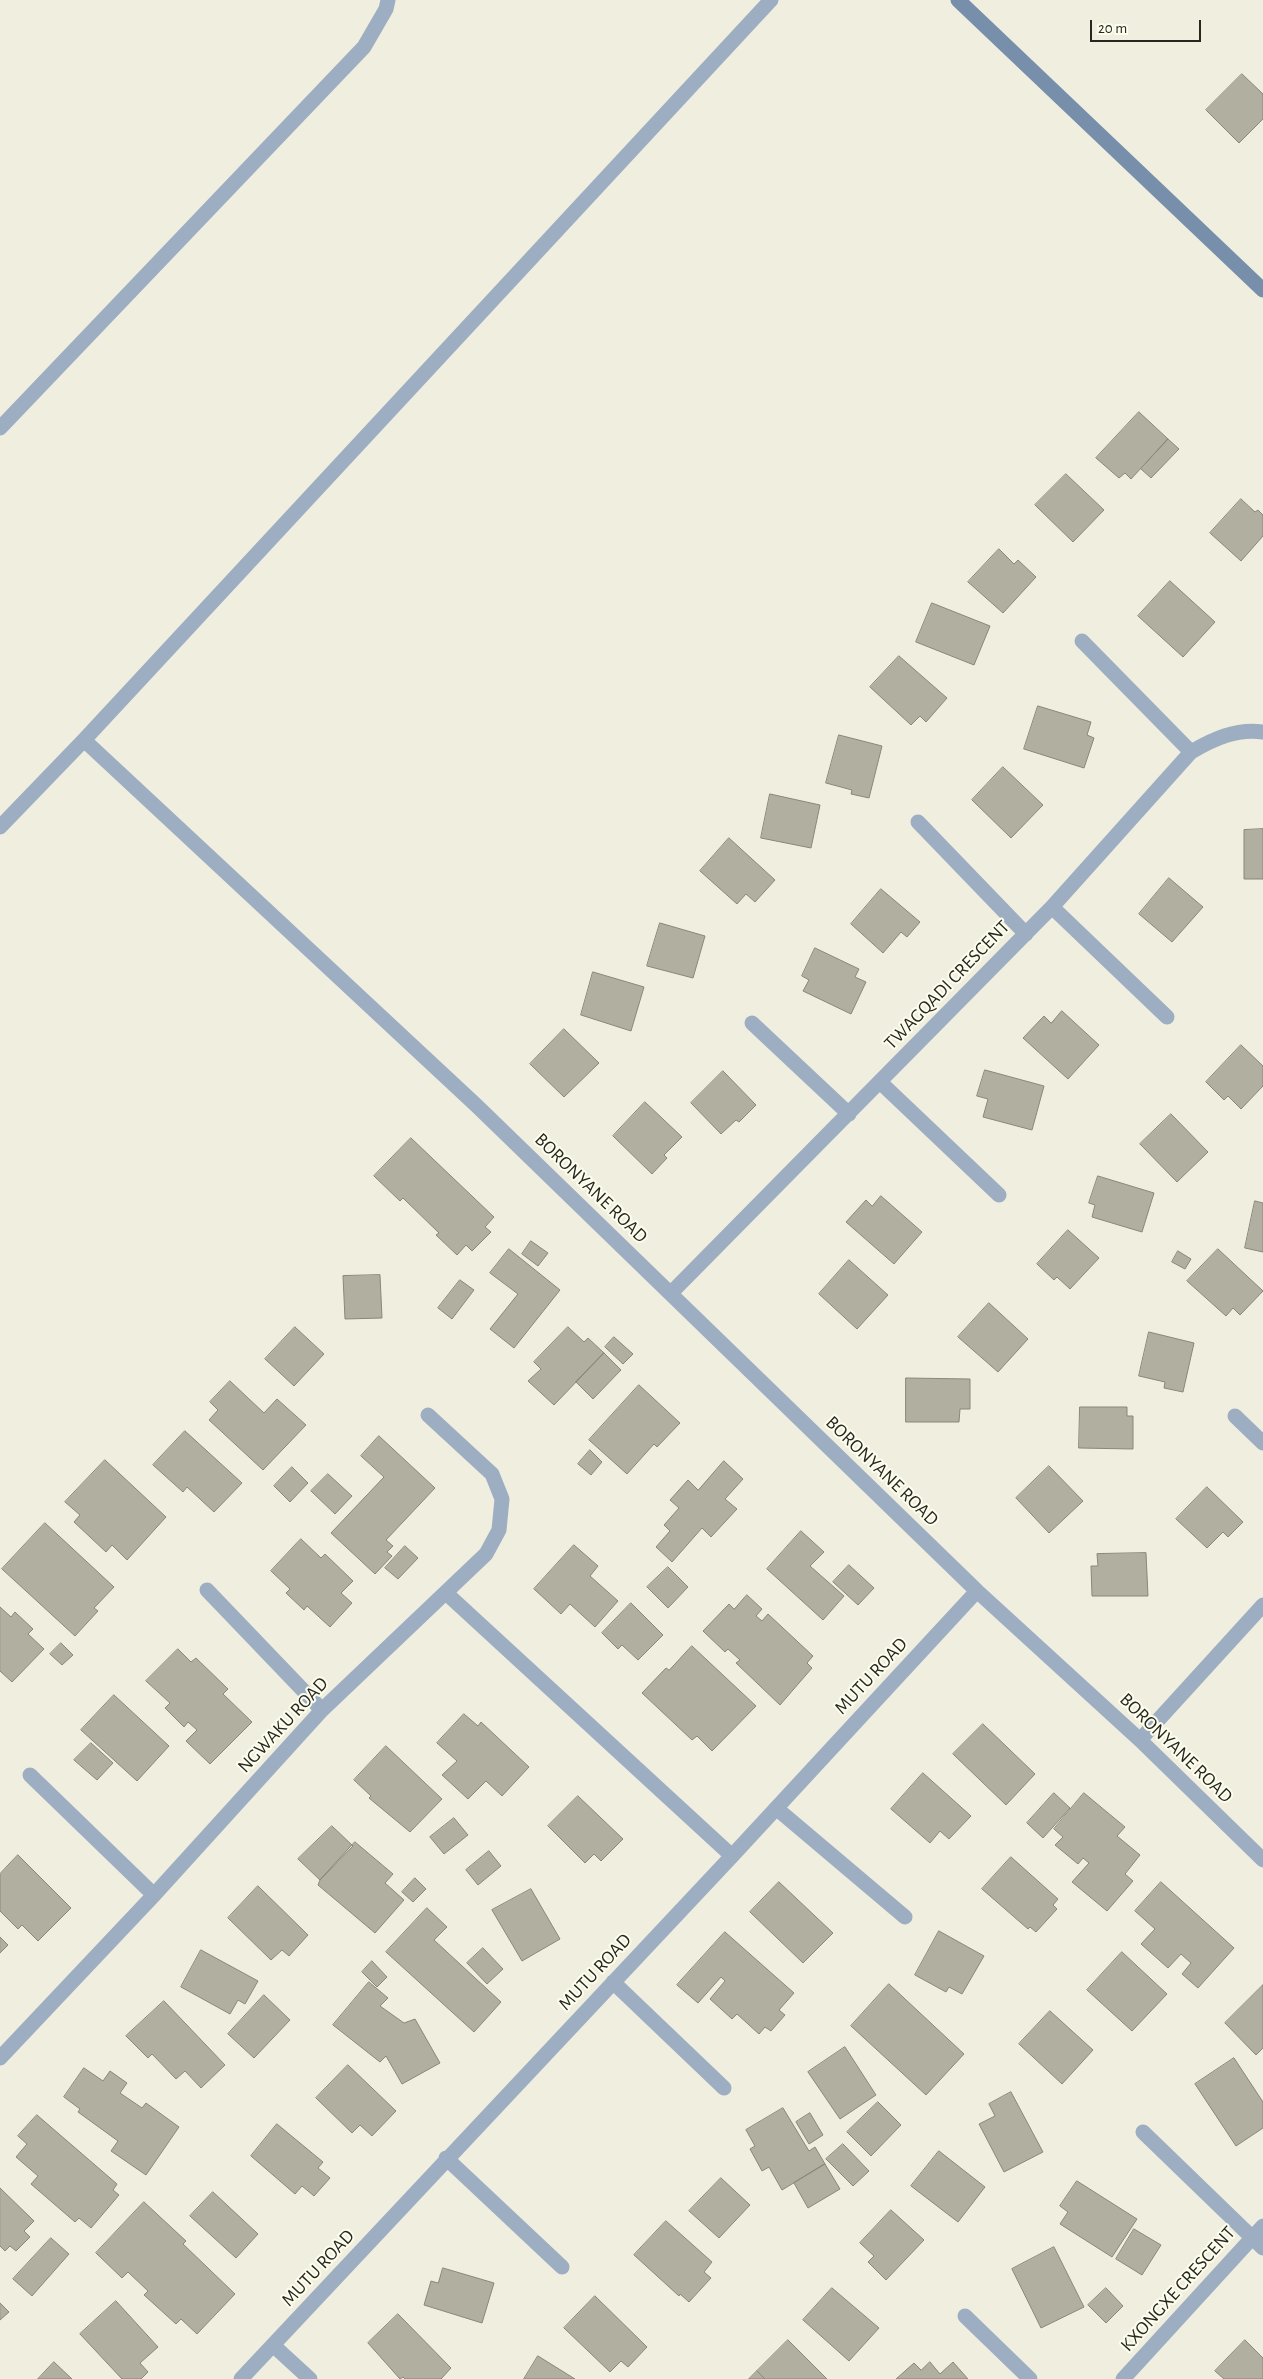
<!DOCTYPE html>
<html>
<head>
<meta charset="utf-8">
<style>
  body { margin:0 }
  #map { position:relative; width:1263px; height:2379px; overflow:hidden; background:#f0efdf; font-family:"Alegreya Sans",sans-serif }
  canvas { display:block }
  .scale { position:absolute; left:1090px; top:20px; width:111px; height:22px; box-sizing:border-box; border:2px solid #272721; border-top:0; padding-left:6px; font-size:15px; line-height:18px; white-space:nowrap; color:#272721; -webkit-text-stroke:4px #fdfded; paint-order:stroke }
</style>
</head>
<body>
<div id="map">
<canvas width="1263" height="2379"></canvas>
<div class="scale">20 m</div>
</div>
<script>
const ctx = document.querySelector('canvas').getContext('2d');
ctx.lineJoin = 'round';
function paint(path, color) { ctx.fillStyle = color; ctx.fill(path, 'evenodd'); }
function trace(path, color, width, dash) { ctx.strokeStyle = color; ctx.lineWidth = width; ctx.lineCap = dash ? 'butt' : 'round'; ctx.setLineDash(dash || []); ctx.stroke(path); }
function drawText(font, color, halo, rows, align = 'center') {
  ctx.font = font + ' "Alegreya Sans",sans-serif'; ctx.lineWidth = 4; ctx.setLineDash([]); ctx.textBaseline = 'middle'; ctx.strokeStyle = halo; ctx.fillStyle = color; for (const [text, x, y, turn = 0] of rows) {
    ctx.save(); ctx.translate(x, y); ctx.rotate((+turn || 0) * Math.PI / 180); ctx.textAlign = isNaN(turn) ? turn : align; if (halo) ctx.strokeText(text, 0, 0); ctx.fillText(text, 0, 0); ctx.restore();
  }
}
const building = new Path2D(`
  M1242 74 1263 94V119L1239 143 1206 110Z
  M1139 412 1168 439 1131 479 1125 473 1119 478 1096 458Z
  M1168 439 1179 449 1151 478 1141 469Z
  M1066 474 1104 510 1073 542 1035 505Z
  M1241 499 1255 512 1258 510 1263 515V536L1241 561 1210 533Z
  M999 549 1014 564 1018 560 1036 577 1003 613 968 582Z
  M1170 581 1215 622 1183 657 1138 616Z
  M932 603 990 626 974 665 916 642Z
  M899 656 947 698 926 722 920 716 911 725 870 687Z
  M1038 706 1091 722 1087 735 1094 738 1084 768 1024 749Z
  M839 735 882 746 869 798 851 794 852 790 826 783Z
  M1003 767 1043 805 1011 838 972 800Z
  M770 794 820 805 811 848 761 838Z
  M1263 829V879H1244V830Z
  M729 838 775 880 755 902 746 894 737 904 700 871Z
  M1169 878 1203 907 1172 942 1139 914Z
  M881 889 920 922 907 937 901 932 883 953 851 924Z
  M660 923 705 936 693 978 647 966Z
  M815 948 859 969 855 977 866 982 851 1014 803 991 809 980 802 976Z
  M593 972 644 987 631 1031 581 1015Z
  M1062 1011 1099 1045 1068 1079 1023 1038 1044 1016 1051 1023Z
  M564 1029 599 1063 564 1097 530 1064Z
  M1241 1045 1263 1066V1086L1241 1109 1228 1096 1224 1100 1206 1082Z
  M985 1070 1044 1086 1032 1130 983 1117 988 1099 977 1096Z
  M723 1071 756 1105 739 1122 736 1120 721 1134 691 1103Z
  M645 1102 682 1137 664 1155 667 1158 652 1174 613 1136Z
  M1171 1114 1208 1152 1177 1182 1140 1144Z
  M411 1138 494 1217 485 1227 491 1232 472 1251 466 1245 457 1255 436 1235 439 1233 403 1198 400 1201 374 1176Z
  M1098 1176 1154 1193 1142 1232 1092 1217 1095 1205 1089 1203Z
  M881 1196 922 1232 894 1264 846 1222 866 1200 872 1206Z
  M1255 1201 1263 1203V1252L1245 1248Z
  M1068 1230 1099 1258 1070 1289 1057 1277 1054 1280 1037 1264Z
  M531 1241 548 1253 538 1266 522 1254Z
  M509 1249 560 1290 514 1348 490 1329 518 1294 490 1273Z
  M1218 1249 1263 1291 1240 1315 1233 1308 1226 1316 1187 1281Z
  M1178 1251 1191 1259 1185 1269 1172 1262Z
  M849 1260 888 1295 857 1329 819 1294Z
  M380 1275 382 1318 345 1319 343 1276Z
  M460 1280 474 1290 452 1319 438 1308Z
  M989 1303 1028 1339 998 1372 958 1337Z
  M295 1327 324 1354 294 1386 265 1359Z
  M568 1327 584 1342 588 1338 604 1353 554 1405 528 1381 541 1369 534 1362Z
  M1149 1332 1194 1343 1183 1392 1164 1388 1165 1382 1139 1376Z
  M614 1337 633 1354 623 1364 605 1347Z
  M604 1353 621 1370 593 1399 576 1382Z
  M906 1378 970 1379V1409H960L959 1422H906Z
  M230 1381 264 1413 277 1399 306 1425 263 1470 209 1420 218 1410 210 1402Z
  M639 1385 680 1423 657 1447 654 1444 627 1474 589 1440Z
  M1080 1407H1127V1416H1133V1449L1079 1448Z
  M185 1431 242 1483 214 1512 187 1487 183 1492 153 1465Z
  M379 1436 435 1488 386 1540 393 1546 387 1552 392 1556 375 1574 331 1533 384 1477 361 1456Z
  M590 1450 602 1462 591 1475 578 1464Z
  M105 1460 166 1517 127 1560 112 1545 106 1552 74 1522 80 1515 65 1502Z
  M724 1461 743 1479 725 1499 737 1509 711 1537 702 1528 672 1562 656 1547 670 1531 664 1525 679 1508 670 1500 688 1480 698 1490Z
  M1049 1466 1083 1501 1049 1533 1016 1498Z
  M292 1467 308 1483 290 1502 274 1486Z
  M328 1474 352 1496 335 1514 311 1491Z
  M1207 1487 1243 1522 1228 1537 1223 1532 1207 1548 1176 1519Z
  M45 1523 114 1587 94 1608 98 1611 75 1636 2 1569Z
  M801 1531 824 1552 810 1566 844 1596 823 1620 767 1569Z
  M301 1539 321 1558 325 1554 353 1581 341 1593 352 1603 330 1627 307 1606 304 1610 286 1593 290 1589 271 1571Z
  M574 1545 598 1566 590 1576 618 1601 595 1627 570 1604 561 1614 534 1589Z
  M405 1546 418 1558 398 1579 385 1568Z
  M1146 1553 1148 1596H1092L1091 1566H1098L1097 1554Z
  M849 1565 874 1588 858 1605 833 1582Z
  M668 1567 688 1587 668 1608 647 1587Z
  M747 1595 762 1609 756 1616 762 1621 768 1614 813 1656 807 1663 812 1668 780 1705 736 1663 740 1660 728 1649 725 1652 703 1631 729 1604 734 1609Z
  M631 1603 663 1635 638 1660 622 1645 618 1649 602 1633Z
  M0 1607 11 1617 15 1612 33 1629 28 1634 44 1649 12 1682 0 1671Z
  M61 1643 73 1655 62 1665 50 1654Z
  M692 1646 756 1706 712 1751 697 1736 692 1740 642 1693 666 1668 669 1670Z
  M178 1649 191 1662 196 1658 228 1689 223 1694 252 1722 210 1764 186 1741 197 1730 188 1722 184 1727 165 1708 170 1703 146 1681Z
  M114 1695 169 1746 137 1781 81 1730Z
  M464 1714 478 1726 481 1722 529 1767 502 1796 486 1781 468 1799 442 1775 457 1761 437 1743Z
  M983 1724 1035 1774 1006 1805 953 1754Z
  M91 1743 113 1763 97 1780 74 1760Z
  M386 1746 442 1799 410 1832 369 1798 371 1796 354 1780Z
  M923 1773 971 1816 949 1839 940 1831 930 1843 891 1809Z
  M1054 1793 1070 1808 1043 1838 1027 1823Z
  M1084 1793 1125 1827 1117 1836 1140 1855 1125 1874 1133 1881 1107 1911 1072 1882 1089 1863 1083 1858 1078 1864 1055 1845 1063 1837 1054 1829Z
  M578 1796 623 1839 601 1861 594 1854 585 1863 548 1826Z
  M454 1818 468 1835 444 1854 430 1837Z
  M332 1826 353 1846 320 1880 298 1859Z
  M355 1842 393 1874 385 1883 404 1900 375 1933 318 1885 320 1880Z
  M489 1851 501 1866 478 1885 466 1870Z
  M18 1855 71 1908 38 1941 22 1925 18 1929 0 1911V1874Z
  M1011 1857 1058 1899 1053 1905 1057 1909 1036 1932 1030 1927 1028 1929 982 1889Z
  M415 1878 426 1889 413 1902 402 1892Z
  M779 1882 833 1933 803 1963 750 1912Z
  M1161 1882 1234 1948 1198 1988 1182 1974 1191 1963 1181 1954 1168 1968 1141 1944 1155 1929 1135 1911Z
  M258 1886 308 1935 289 1956 282 1950 271 1960 228 1918Z
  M531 1889 560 1939 522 1961 492 1910Z
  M427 1908 447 1927 434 1940 501 2002 474 2032 386 1952Z
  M939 1931 984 1956 962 1994 949 1987 946 1992 915 1975Z
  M725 1932 794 1993 779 2010 785 2015 771 2031 765 2027 759 2034 737 2014 732 2019 710 1999 725 1981 721 1977 698 2003 677 1985Z
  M0 1937 8 1945 0 1953Z
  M483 1948 503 1969 487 1984 467 1963Z
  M201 1950 258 1981 245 2004 238 2000 230 2014 181 1987Z
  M1122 1952 1167 1994 1132 2031 1087 1990Z
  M372 1961 387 1977 377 1987 362 1972Z
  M369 1982 388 1998 380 2006 404 2023 415 2019 440 2063 402 2084 386 2056 380 2062 333 2025Z
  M889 1984 964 2054 926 2095 851 2026Z
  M1263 1985V2048L1256 2055 1225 2023Z
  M264 1995 290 2020 254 2058 228 2034Z
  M164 2001 225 2065 201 2088 185 2071 176 2079 152 2054 148 2058 126 2036Z
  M1050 2011 1093 2050 1062 2084 1019 2044Z
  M845 2047 876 2095 840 2119 808 2072Z
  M1234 2058 1263 2102V2128L1236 2146 1195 2084Z
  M348 2065 396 2111 372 2136 360 2125 352 2133 316 2098Z
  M84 2068 103 2081 110 2071 127 2083 120 2093 142 2108 146 2103 179 2127 146 2175 111 2151 118 2141 78 2112 80 2109 64 2097Z
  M1011 2092 1043 2152 1004 2172 979 2124 995 2116 989 2104Z
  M878 2102 901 2125 871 2156 847 2132Z
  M783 2108 809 2151 815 2147 825 2164 782 2190 769 2167 762 2171 750 2149 755 2146 746 2130Z
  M810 2113 823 2135 809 2144 796 2122Z
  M37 2115 117 2184 113 2190 119 2195 91 2228 79 2218 75 2222 31 2184 38 2176 16 2157 27 2144 18 2136Z
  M277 2124 323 2162 318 2168 330 2178 314 2196 302 2186 295 2194 251 2156Z
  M843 2144 869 2171 853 2186 826 2159Z
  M939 2151 985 2187 958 2222 911 2186Z
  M825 2164 840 2189 808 2208 794 2183Z
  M721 2178 750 2205 719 2238 689 2211Z
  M1077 2181 1137 2219 1112 2257 1060 2224 1068 2212 1060 2206Z
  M0 2188 34 2221 24 2231 30 2237 16 2251 10 2246 5 2251 0 2246Z
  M213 2192 258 2234 236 2258 190 2216Z
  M144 2202 186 2241 183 2244 235 2294 197 2334 181 2319 176 2324 144 2295 148 2291 128 2272 122 2278 96 2253Z
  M891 2210 924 2240 886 2280 868 2262 874 2256 860 2243Z
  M666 2221 712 2262 704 2272 711 2278 689 2302 680 2294 679 2296 634 2255Z
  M1134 2229 1161 2245 1142 2275 1116 2259Z
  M51 2238 69 2254 32 2296 13 2279Z
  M1054 2247 1084 2307 1041 2328 1012 2269Z
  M443 2268 494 2283 482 2323 424 2305 431 2281 438 2283Z
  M832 2288 879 2328 849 2361 803 2320Z
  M1106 2288 1123 2306 1106 2323 1088 2305Z
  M595 2296 647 2347 628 2367 621 2361 610 2372 564 2328Z
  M116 2301 158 2347 140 2363 148 2372 141 2379H122L80 2334Z
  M0 2303 9 2312 0 2320Z
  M398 2314 451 2368 441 2379H405L403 2377 400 2379 368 2343Z
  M788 2340 827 2379H765L757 2371Z
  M1245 2340 1263 2358V2379H1224L1215 2371Z
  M538 2356 575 2379H524Z
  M54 2362 72 2379H38Z
  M930 2362 940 2374 953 2362 968 2379H896L914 2363 921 2370Z
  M757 2371 765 2379H749Z`);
const street = new Path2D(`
  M0 428 364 47 386 9 388 0
  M1082 641 1191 752
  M84 740 477 1106 977 1591 1140 1740 1263 1860
  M918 822 1026 934
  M0 827 84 740 771 0
  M1052 907 1167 1017
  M752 1023 849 1114
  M880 1082 999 1195
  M671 1293 1052 907 1191 752C1213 739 1237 728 1263 732
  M1235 1416 1263 1443
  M207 1590 322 1710
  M446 1593 732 1856
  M1140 1740 1263 1605
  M30 1775 154 1895
  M776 1808 905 1917
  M613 1982 724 2088
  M0 2058 154 1895 322 1710 486 1554 499 1530 502 1499 492 1474 428 1415
  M1143 2132 1263 2248
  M446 2158 562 2267
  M965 2316 1030 2379
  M274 2346 310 2379
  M241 2379 732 1856 977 1591
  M1123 2379 1263 2226`);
const secondary = new Path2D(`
  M958 0 1263 290`);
const streetNames = [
  ["TWAGQADI CRESCENT",947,985,-46],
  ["BORONYANE ROAD",591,1188,44],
  ["BORONYANE ROAD",882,1471,44],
  ["MUTU ROAD",871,1676,-47],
  ["NGWAKU ROAD",283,1725,-47],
  ["BORONYANE ROAD",1176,1748,44],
  ["MUTU ROAD",595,1972,-47],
  ["MUTU ROAD",318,2268,-47],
  ["KXONGXE CRESCENT",1178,2289,-48]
];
paint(building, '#b0afa0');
trace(building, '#888779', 1);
trace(street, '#9eaec2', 15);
trace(secondary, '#778fab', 15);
drawText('19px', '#272721', '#fdfded', streetNames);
</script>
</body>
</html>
